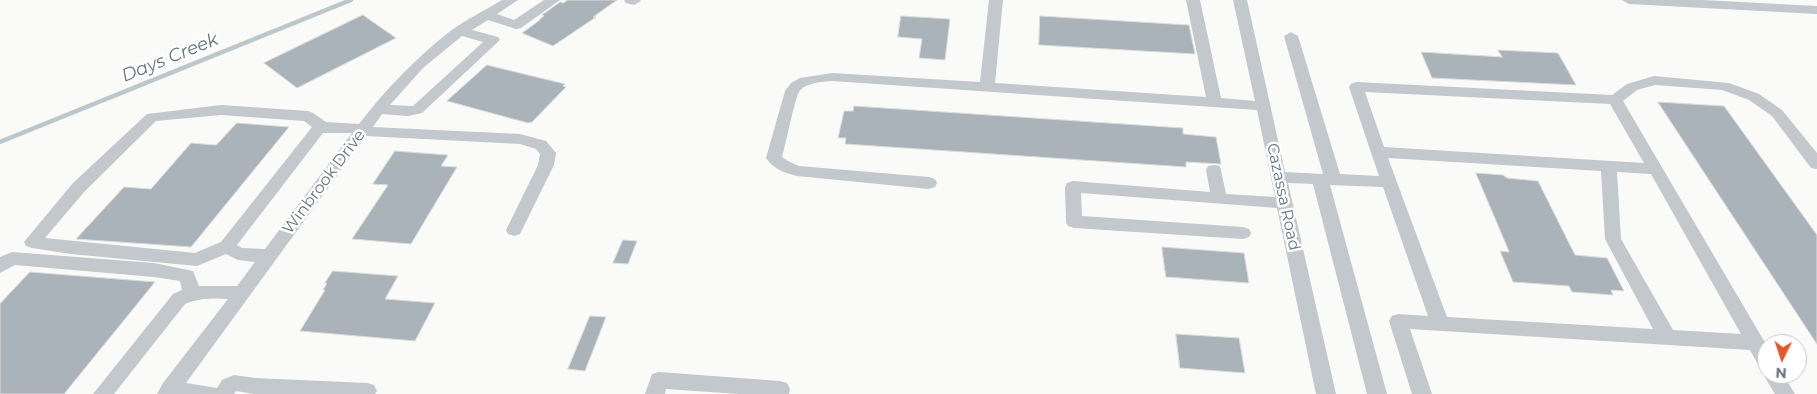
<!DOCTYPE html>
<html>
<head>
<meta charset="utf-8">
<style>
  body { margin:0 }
  #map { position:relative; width:1817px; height:394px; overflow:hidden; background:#fafaf8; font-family:Montserrat,sans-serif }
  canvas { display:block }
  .north { position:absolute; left:1757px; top:334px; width:50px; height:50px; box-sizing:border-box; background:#fff; border:1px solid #c1c8cd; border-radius:50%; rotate:184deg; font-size:14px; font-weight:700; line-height:20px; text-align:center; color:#657683 }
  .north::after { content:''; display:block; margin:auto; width:18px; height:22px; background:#e4572e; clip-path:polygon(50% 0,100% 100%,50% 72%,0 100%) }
</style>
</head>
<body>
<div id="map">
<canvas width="1817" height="394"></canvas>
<div class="north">N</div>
</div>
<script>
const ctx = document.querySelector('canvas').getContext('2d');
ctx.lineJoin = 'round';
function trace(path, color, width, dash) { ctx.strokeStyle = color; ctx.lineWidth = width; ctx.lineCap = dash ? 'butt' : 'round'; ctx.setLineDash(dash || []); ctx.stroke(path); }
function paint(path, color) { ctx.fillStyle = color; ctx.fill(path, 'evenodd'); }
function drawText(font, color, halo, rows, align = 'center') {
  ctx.font = font + ' Montserrat,sans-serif'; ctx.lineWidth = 5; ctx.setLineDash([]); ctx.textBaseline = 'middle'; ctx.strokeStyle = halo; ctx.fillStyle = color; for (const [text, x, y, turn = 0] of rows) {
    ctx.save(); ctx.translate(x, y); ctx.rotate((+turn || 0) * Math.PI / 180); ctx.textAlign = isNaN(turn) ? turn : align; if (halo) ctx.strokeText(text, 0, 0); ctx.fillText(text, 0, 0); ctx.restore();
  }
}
const stream = new Path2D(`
  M0 142 351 0`);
const building = new Path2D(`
  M568 0H617L593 17H596L553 46 522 33 540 20H539L544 16 542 15 560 2 563 3Z
  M363 15 396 38 297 88 264 63Z
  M901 16 950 19 945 60 919 58 922 39 898 37Z
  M1040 16 1189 25 1195 54 1039 45Z
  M1498 50 1558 53 1576 85 1432 78 1421 52 1502 57Z
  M487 65 565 84 563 86 566 87 532 122 528 123 447 101Z
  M1658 102 1724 106 1817 235V344Z
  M854 106 1183 128V134L1216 137 1221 164 1186 162V167L845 144 846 138H838L844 111H853Z
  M237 123 289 127 191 247 76 239 124 187 151 189 191 143 216 145Z
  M395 151 448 155 441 166 457 167 411 244 352 239 388 185 373 184Z
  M1476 173 1503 175 1507 178 1538 181 1575 255 1607 258 1624 291 1611 290 1613 295 1572 292 1569 286 1513 282 1500 251 1509 252Z
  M623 240 637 241 628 264 613 263Z
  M1162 247 1244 253 1249 283 1166 277Z
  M333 271 398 276 385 299 435 303 415 341 300 331 325 290H323L327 283H325Z
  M30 272 155 282 64 394H0V304Z
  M590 316 606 317 585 371 568 369Z
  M1176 334 1239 338 1245 373 1180 368Z`);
const minor = new Path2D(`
  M502 0H518L497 14 514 20 544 0H560L521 28 516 29 488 20 472 30 498 37 500 40 422 113 408 116 382 114 373 127 520 134 546 141 556 153 554 165 520 234 514 236 508 234 506 230 538 165 540 154 536 149 520 144 366 136 186 383 217 388 222 380 234 375 255 378 367 383 374 385 377 391 375 394H254L236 391 234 394H157L163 383 228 299C213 298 199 298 185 304L114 394H93L173 294 182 290 180 281 154 277 15 265 0 273V257L12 252 154 263 193 271 199 286H237L255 262 238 260 226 254 197 266 71 254 32 248 26 246 24 242 73 183 147 114 221 105 308 111 313 113 326 122 359 124C385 90 415 59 449 32 465 20 484 11 502 0ZM462 36 483 42 413 106 390 105 423 68ZM221 115 304 121 312 127 221 242 195 253 45 238 85 191 156 121ZM323 133H352L265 249 242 248 237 245Z
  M624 0H640L641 1 634 5 626 3Z
  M989 0H1003L995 83 1206 97 1186 0H1200L1221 98 1255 101 1233 0H1247L1285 172 1323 174 1284 36 1291 32 1298 36 1340 174 1379 176 1349 87 1351 84 1356 82 1612 95 1627 84 1654 76 1729 83 1759 94 1782 110 1817 153V169L1811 168 1772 116 1749 100 1722 90 1655 85 1637 90 1623 101 1767 346V374H1783L1795 394H1775L1763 374 1765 370 1760 368 1750 350 1410 329 1432 394H1412L1389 321 1392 316 1398 314 1428 316 1383 187 1330 185 1387 394H1367L1313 184 1288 183 1336 394H1316L1277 208 1081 193 1082 216 1243 227 1249 229 1251 233 1249 237 1243 239 1074 228 1068 226 1066 222 1065 187 1067 183 1073 181 1210 192 1206 170 1208 166 1214 165 1220 166 1226 194 1275 197 1257 110 832 81C822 82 806 82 799 92 794 101 786 144 782 157L788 161 799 166 929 177 935 179 937 183 935 187 929 189 797 176C785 173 773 169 766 158L785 91 791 83 800 78 832 73 980 82ZM1365 92 1610 104 1644 163 1384 147ZM1388 158 1601 171 1605 239 1653 329 1447 317ZM1617 172 1651 174 1741 334 1673 330 1621 239Z
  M1622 0H1703L1817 6V14L1629 4Z
  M659 372 780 381 787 383 790 389 789 394H739L666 389 665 394H645L652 374Z`);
const streetNames = [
  ["Winbrook Drive",324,182,-53],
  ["Cazassa Road",1283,197,78]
];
const waterNames = [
  ["Days Creek",170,58,-22]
];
trace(stream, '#bbc7cb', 4.5);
paint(building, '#aab3b9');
trace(building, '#dcdcda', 1);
paint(minor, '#c3c8cc');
drawText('16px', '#657683', '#fff', streetNames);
drawText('italic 18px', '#60757c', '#fff', waterNames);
</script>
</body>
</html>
